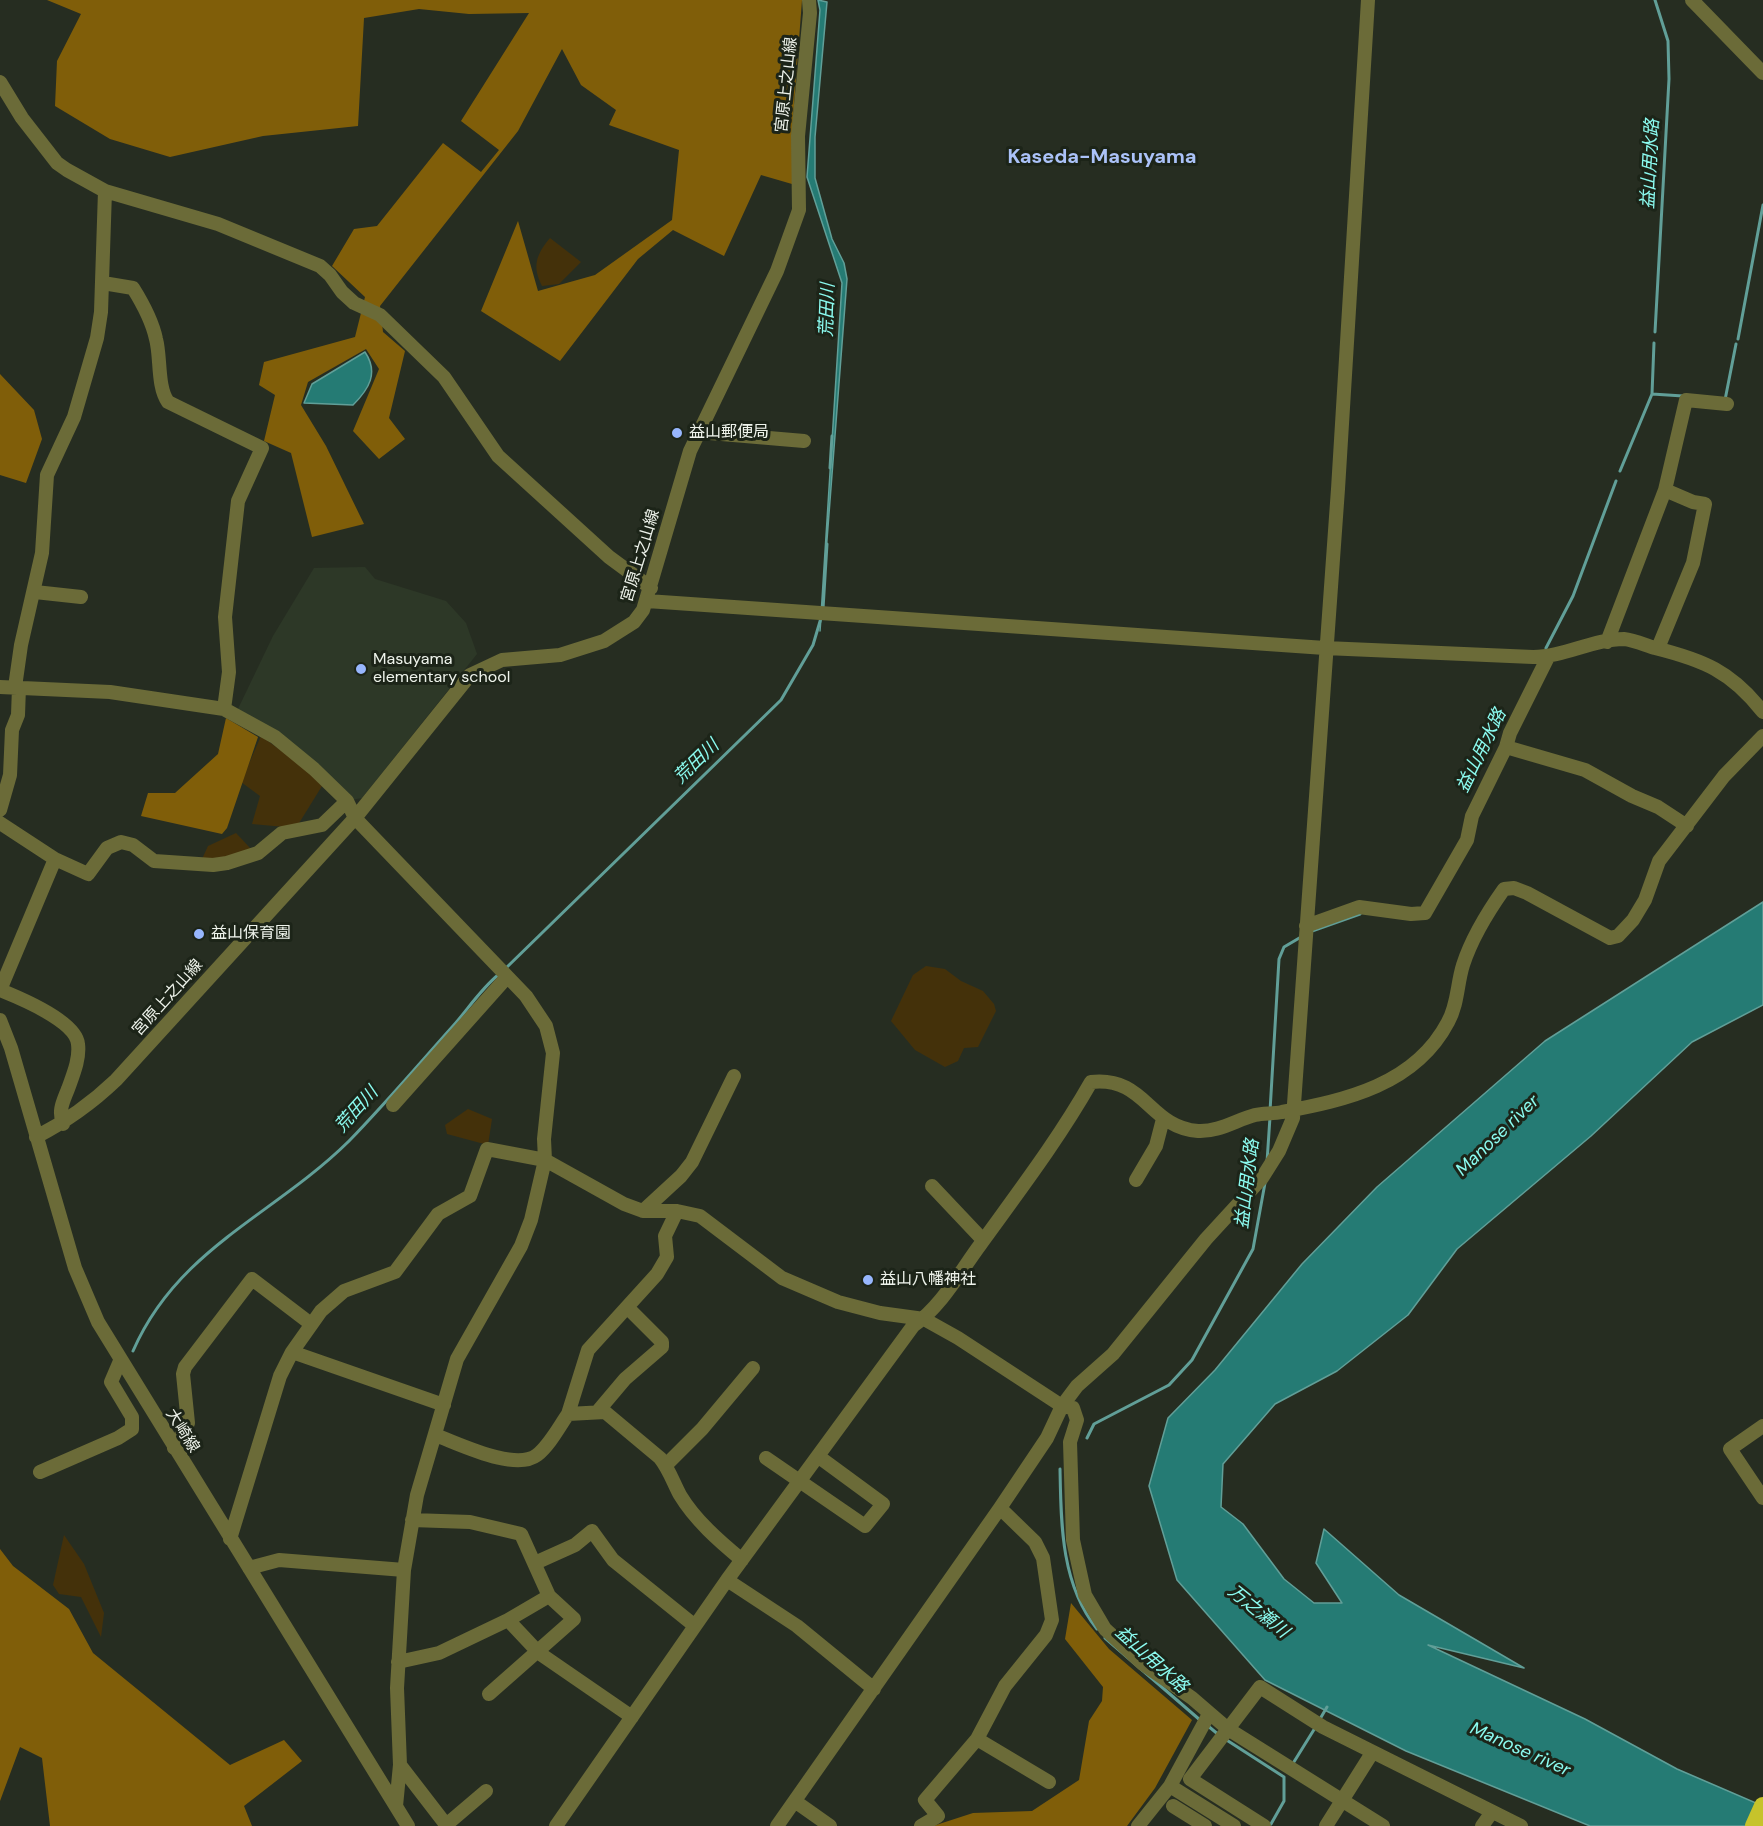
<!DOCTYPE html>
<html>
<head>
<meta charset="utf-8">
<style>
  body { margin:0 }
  canvas { display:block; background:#262d21 }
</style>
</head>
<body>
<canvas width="1763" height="1826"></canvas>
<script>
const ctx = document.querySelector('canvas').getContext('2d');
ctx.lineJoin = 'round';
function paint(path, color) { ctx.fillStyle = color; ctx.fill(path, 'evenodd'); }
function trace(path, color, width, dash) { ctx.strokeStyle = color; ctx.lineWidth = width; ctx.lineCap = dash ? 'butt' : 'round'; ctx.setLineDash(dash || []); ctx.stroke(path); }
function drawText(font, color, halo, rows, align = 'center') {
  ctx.font = font + ' "DM Sans","Noto Sans JP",sans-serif'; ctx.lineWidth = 6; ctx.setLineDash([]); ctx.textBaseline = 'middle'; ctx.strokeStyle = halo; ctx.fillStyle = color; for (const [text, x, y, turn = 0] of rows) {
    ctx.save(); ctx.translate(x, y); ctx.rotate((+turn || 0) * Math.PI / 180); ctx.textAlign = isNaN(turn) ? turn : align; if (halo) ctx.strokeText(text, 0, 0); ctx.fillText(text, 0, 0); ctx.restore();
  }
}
const built = new Path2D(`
  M365 567 375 579 446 601 466 623 477 654 362 798 351 800 237 711 273 636 314 568Z`);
const green = new Path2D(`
  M550 238 581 262 559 284 542 286C532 266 536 255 550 238Z
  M261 736 298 763 322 786 296 828 252 824 260 796 241 782Z
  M236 833 251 849 214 861 202 859 208 846Z
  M926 966 945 969 961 981 983 991 994 1004 996 1011 978 1047 964 1048 958 1061 945 1067 915 1050 891 1021 913 975Z
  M468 1109 492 1119 488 1145 447 1134 445 1125Z
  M64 1535 84 1564 104 1613 101 1637 81 1597 59 1594 53 1585Z`);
const forest = new Path2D(`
  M47 0H802L793 119 792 184 761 175 724 256 673 230 638 259 560 361 481 311 518 221 538 291 595 275 672 220 679 150 609 125 616 110 581 85 562 49 518 131 380 306 383 332 405 351 389 418 405 439 379 459 353 431 379 369 366 349 308 382 301 405 326 446 364 524 312 537 291 453 264 441 275 395 259 385 264 362 355 337 365 297 332 266 354 229 377 226 443 143 481 172 499 150 461 121 529 13 469 14 419 9 364 18 358 126 263 136 170 157 110 139 55 106 57 61 81 14Z
  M0 374 34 410 42 439 26 483 0 475Z
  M226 718 258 737 227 828 222 834 141 816 148 793H175L218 754Z
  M0 1549 13 1566 69 1609 93 1653 230 1765 284 1740 302 1761 244 1806 252 1826H50L42 1758 20 1747 0 1801Z
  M1071 1603 1109 1649 1192 1720 1155 1788 1127 1826H933L973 1813 1032 1811 1079 1780 1089 1721 1102 1701 1103 1687 1065 1639Z`);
const water = new Path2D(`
  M818 0 827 2 815 137V178L832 239 844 263 847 279 820 631 842 283 807 177 820 10Z
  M365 352C379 373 369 389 353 405L304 403 312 384Z
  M1763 902V1005L1692 1042 1591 1136 1457 1249 1408 1315 1337 1371 1275 1404 1223 1464 1221 1507 1243 1524 1284 1579 1314 1603H1342L1316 1563 1324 1529 1399 1595 1524 1668 1428 1645 1585 1719 1677 1769 1763 1806V1826H1590L1406 1751 1265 1680 1177 1580 1149 1486 1168 1418 1215 1370 1302 1264 1377 1187 1545 1041Z`);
const stream = new Path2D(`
  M1655 0 1668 41 1669 79 1655 332
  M1738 339 1763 205
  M1652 394 1683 396
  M1725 400 1736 344
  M830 468 832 436
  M1620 471 1652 394 1654 343
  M823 609 827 544
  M1546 648 1573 596 1616 481
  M1312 931 1360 914
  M506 968 781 700 813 645 821 618
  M1270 1111 1279 959 1284 947 1301 937
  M1267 1162 1270 1117
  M133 1351C178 1248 273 1216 349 1141 385 1104 419 1064 453 1026 468 1009 481 989 498 975
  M1087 1438 1094 1424 1169 1385 1192 1360 1253 1249 1265 1183
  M1060 1469C1061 1524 1061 1584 1097 1629
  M1105 1638 1200 1720
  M1320 1719 1327 1707
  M1208 1726 1219 1735
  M1225 1739 1284 1777
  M1292 1765 1315 1728
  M1271 1824 1284 1801V1777`);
const minor = new Path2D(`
  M1692 0 1763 73
  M0 82 22 118 57 163 67 170 105 191 218 224 320 266 330 275 342 292 354 303 380 315 444 377 498 456 609 557 651 588
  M103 283 133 288C143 304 152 320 156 339 161 357 157 387 168 402L262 448 238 501 225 617 229 672 224 709
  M698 432 804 441
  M35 592 81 597
  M647 601 1325 648 1533 657C1564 657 1593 639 1624 639 1634 640 1645 645 1655 648 1703 660 1731 671 1763 712
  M1607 642 1665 490 1686 400 1727 404
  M1658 648 1693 563 1705 504 1693 502 1665 490
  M0 687 110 692 224 709 275 737 314 769 347 801 355 818 526 996 546 1026 553 1053 544 1139 545 1160 531 1220 521 1246 457 1359 417 1495 404 1570 397 1688 400 1765 396 1806
  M15 687 21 645 42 553 47 475 74 417 97 338 101 312 105 191
  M1506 747 1510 733 1548 657
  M0 810 10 775 12 730 18 715 19 687
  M0 823 55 859 88 874 107 848 121 842 133 845 154 861 213 865 227 863 258 853 282 833 322 825 347 801
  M55 859 0 990C20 998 76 1021 78 1044 80 1059 73 1075 68 1089 63 1102 58 1110 63 1124
  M1306 926 1359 907 1411 914 1425 913 1467 840 1472 816 1506 747 1585 770 1632 796 1658 807 1687 826
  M0 1020 11 1048 75 1268 98 1322 408 1826
  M393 1105 507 977
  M36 1137C67 1121 91 1104 116 1080L355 818 470 675 502 660 560 655 604 641 634 622 643 610 690 451 777 271 799 210 798 136 810 13 809 0
  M1136 1180 1156 1146 1163 1119
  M932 1186 983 1240
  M643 1211 681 1176 692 1162 734 1076
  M292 1352 444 1405
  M598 1411 625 1379 662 1347V1342L627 1307
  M568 1414 588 1350 657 1274 667 1257 665 1236 677 1211
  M1763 1426 1730 1449 1763 1498
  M435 1435C458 1443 515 1472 537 1455 549 1446 559 1427 568 1414L605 1412 660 1458C669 1469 673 1482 680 1495 695 1520 719 1541 742 1560
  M174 1448 188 1423 183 1374 185 1367 252 1279 311 1324
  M766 1458 865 1526 883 1504 819 1457
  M666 1465 702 1429 753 1368
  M40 1472 118 1438 132 1429V1417L111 1382 120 1361
  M230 1539 280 1376 292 1352 321 1311 344 1291 395 1272 438 1214 470 1196 487 1149 545 1160 624 1204 643 1211H677L700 1216 782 1278 838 1302 880 1313 924 1319 958 1338 1062 1406 1073 1408 1077 1420 1070 1442 1073 1540 1085 1595 1105 1629 1143 1664 1192 1698 1228 1729 1383 1826
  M535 1563 575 1545 592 1531 613 1560 695 1626
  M249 1568 279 1560 404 1570
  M727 1580 797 1626 874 1689
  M508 1620 539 1653 632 1717
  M398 1662 439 1653 508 1620 549 1596 521 1534 470 1522 412 1520
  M489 1694 574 1619 549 1596
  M977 1739 1049 1782
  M400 1765 447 1826
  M1170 1786 1234 1826
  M796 1802 830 1826
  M1173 1806 1205 1826
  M446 1825 486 1791
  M556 1826 727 1580 913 1326C941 1307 960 1272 980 1245 1019 1191 1058 1140 1091 1082 1146 1076 1148 1127 1198 1131 1219 1132 1236 1120 1255 1115 1264 1113 1273 1114 1282 1112 1346 1100 1415 1085 1448 1022 1458 1004 1457 984 1463 965 1472 937 1487 913 1504 889L1514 888 1527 893 1610 938 1618 936 1633 920 1645 900 1659 861 1724 776 1763 736
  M777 1826 1000 1508 1047 1438 1062 1406 1077 1386 1113 1354 1206 1239 1262 1178 1279 1151 1293 1118 1338 489 1368 0
  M921 1826 938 1816 925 1800 977 1739 1005 1686 1046 1635 1052 1620 1043 1558 1035 1542 1000 1508
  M1138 1826 1170 1786 1209 1714
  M1264 1826 1190 1779 1260 1687 1323 1727 1521 1826
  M1326 1826 1372 1753
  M1482 1826 1492 1812`);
const highway = new Path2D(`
  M1754 1826 1763 1806`);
const markers = [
  [677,433,6,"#97b6fd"],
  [361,669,6,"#97b6fd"],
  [199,934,6,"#97b6fd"],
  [868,1280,6,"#97b6fd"]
];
const streetNames = [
  ["宮原上之山線",787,85,-84],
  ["宮原上之山線",641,556,-73],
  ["宮原上之山線",168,998,-48],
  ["大崎線",182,1431,58]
];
const poiNames = [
  ["益山郵便局",689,433],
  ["Masuyama",373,660],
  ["elementary school",373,678],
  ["益山保育園",211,934],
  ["益山八幡神社",880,1280]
];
const waterNames = [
  ["益山用水路",1651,164,-87],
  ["荒田川",828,310,-88],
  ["益山用水路",1482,751,-64],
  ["荒田川",697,762,-44],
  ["荒田川",357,1110,-48],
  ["Manose river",1498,1136,-44],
  ["益山用水路",1248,1184,-83],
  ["万之瀬川",1258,1612,39],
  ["益山用水路",1151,1660,42],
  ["Manose river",1520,1750,24]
];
const quarterNames = [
  ["Kaseda-Masuyama",1102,158]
];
paint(built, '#2d3827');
paint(green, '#44310a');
paint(forest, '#805e09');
paint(water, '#257b74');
trace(water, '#619f98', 1.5);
trace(stream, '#619f98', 3);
trace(minor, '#6b6b38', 14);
trace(highway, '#c6c32b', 18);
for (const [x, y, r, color] of markers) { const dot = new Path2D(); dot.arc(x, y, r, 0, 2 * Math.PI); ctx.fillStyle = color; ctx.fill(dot); trace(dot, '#1c2418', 2); }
drawText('16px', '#eef3eb', '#1c2418', streetNames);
drawText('16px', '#eef3eb', '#1c2418', poiNames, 'left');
drawText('italic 18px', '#8bfbf0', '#1c2418', waterNames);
drawText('bold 20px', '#abc2f8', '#1c2418', quarterNames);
</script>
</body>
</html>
